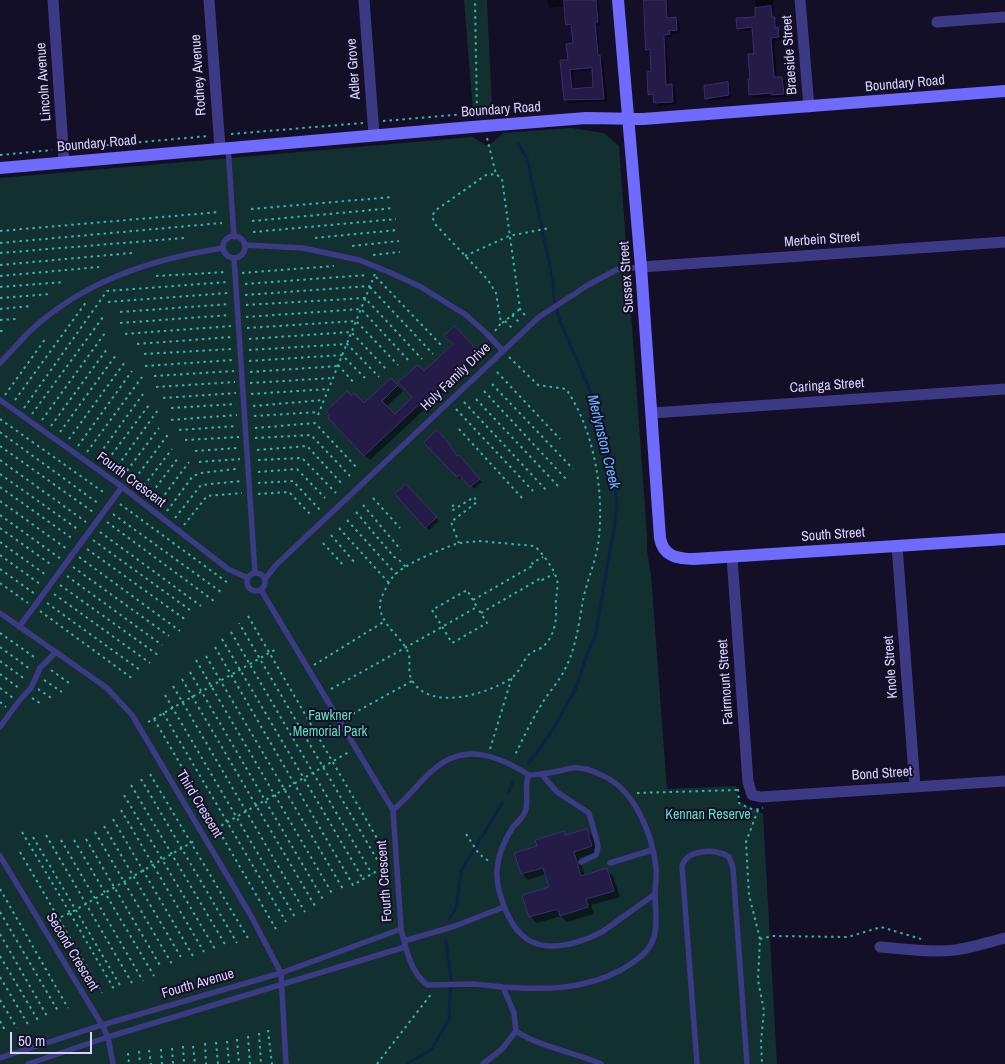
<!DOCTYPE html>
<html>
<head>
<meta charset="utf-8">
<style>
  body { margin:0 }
  #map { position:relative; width:1005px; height:1064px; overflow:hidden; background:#130f26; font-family:"Archivo Narrow",sans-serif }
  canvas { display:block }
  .scale { position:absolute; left:10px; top:1032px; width:82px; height:22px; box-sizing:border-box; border:2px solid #d9d4ff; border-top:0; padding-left:6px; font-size:15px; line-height:18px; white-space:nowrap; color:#d9d4ff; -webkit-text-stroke:4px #130f26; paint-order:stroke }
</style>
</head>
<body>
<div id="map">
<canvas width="1005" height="1064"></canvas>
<div class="scale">50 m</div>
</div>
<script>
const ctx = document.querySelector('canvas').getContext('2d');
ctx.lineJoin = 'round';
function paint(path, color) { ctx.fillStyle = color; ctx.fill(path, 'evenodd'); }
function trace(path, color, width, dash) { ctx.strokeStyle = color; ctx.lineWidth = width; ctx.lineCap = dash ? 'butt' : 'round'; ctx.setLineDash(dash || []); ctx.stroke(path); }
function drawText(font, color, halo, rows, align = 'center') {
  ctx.font = font + ' "Archivo Narrow",sans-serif'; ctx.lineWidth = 4; ctx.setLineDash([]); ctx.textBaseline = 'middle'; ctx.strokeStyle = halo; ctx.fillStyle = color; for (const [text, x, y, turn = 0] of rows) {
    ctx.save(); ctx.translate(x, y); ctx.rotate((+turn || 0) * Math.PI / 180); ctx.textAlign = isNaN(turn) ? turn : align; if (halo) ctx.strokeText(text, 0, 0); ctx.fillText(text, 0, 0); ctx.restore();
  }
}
const green = new Path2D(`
  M464 0H487L492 109 473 111Z
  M571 128 604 133 619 146 647 535V550L651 575 667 789 736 786 738 801 763 814 777 1064H0V178L472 137 486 145 491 144 503 133Z`);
const shadow = new Path2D(`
  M547 0H598L600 25H597L600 57 603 60 607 101 568 103 565 99 569 61 574 44 572 27 567 24 566 6 551 8 548 5ZM593 70 595 88 574 90 573 72Z
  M644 0H668L669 19 675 18 679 22 680 33 672 34V37H666L669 86H672L675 89 676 104 659 106 655 103V97L649 94 653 73 651 53 647 49Z
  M755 0H776L773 1 774 18 777 22 778 29 781 32 782 40 774 41 777 78H782L785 81 787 97 753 98 750 94 755 55 753 30 742 31 738 28 757 18Z
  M727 83 730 86 731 98 709 101 706 98Z
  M455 328 482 356 370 460 329 418 364 405 391 379 403 391 386 407 395 416 414 398 424 373 454 344Z
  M426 443 461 459 482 482 474 489 463 477 460 479Z
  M406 486 439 521 429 530 397 494Z
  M586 830 593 837 597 852 579 858 585 876 607 870 613 876 620 897 591 905 594 914 567 922 561 916 537 923 530 916 550 888 546 874 528 880 522 873 539 847 564 833 567 836Z`);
const stream = new Path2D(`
  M518 144 527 158 553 281 554 300 560 321 592 395 613 471 616 495 617 506 615 523 595 637 587 654 576 688 552 731 529 763
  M509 792 513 781
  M449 919 456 909 461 871 503 802
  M407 1064 432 1049 449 1019 451 979 446 941`);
const building = new Path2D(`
  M564 0H596L598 22H595L598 55H600L604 99 564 100 560 60H568L566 44 573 43 571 24 566 25ZM592 68 593 87 572 89 570 70Z
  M644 0H666L667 18 676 17 677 30 669 31 670 34 664 35 666 85 672 84 673 102 654 103 653 94 648 95 647 72 651 71 650 49 646 50Z
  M771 6 772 17H775V28L778 27 779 37 771 38 774 77H782L784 94 771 95V93L749 95 748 79H750L748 54H754L752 27 737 29 736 18 755 17V8Z
  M728 82 729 95 705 99 704 86Z
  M455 326 477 350 364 456 328 418 330 416 326 411 347 391 351 396 354 393 364 403 391 378 398 385 382 401 395 414 412 397 398 382 418 365 424 371 453 344 444 336Z
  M437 430 447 441 457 456 459 455 480 479 470 487 459 475 457 477 424 443Z
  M406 484 437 517 425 528 395 494Z
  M587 829 592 846 574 852 581 876 607 868 614 891 586 899 588 907 560 916 558 909 529 917 522 895 549 887 543 868 521 874 514 853 537 846 535 840 564 831 565 835Z`);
const path = new Path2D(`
  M383 121 477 113 475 0
  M231 134 363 123
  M487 138 496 174
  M74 148 209 136
  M0 155 52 150
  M251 209 393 197
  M252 221 394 208
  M0 231 220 212
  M253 232 396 219
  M315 238 397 230
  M0 243 222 223
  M352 246 399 241
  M0 253 184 238
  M373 255 400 252
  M465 256 509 236 549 228
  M0 265 132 253
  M242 273 334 266
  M0 276 99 267
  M156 276 226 272
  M376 277 442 346
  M245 284 367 275
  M0 287 64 282
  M370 287 433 354
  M245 295 370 286
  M0 298 50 294
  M108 302 228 293
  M246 305 365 298 422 359
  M0 309 31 306
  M120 312 230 304
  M512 315 521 324
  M246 317 361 309 410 362
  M0 320 16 319
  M505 321 514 330
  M120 323 230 315
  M502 323 520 309
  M247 328 356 321 398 365
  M0 331H6
  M495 331 501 323 496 293 488 280 435 224 432 216 436 210 486 175 496 174 502 179 520 309 527 318
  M125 334 231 326
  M249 339 351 332 387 370
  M137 344 232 337
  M249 350 347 344 379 377
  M144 354 232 349
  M509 357 538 385 566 389C595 431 605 495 598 545 595 563 587 581 583 600 579 623 576 648 565 669 559 682 547 694 540 707 530 723 522 741 514 757
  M249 361 342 355 365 378
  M338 365 355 384
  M145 366 233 360
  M250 372 338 366
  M497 372 560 439
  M154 376 234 371
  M250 383 333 378
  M492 384 573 469
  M156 387 235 382
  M484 391 566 479
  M251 394 329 389
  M5 395 46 338
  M163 398 236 393
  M476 399 558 486
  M15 400 87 301
  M464 402 547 491
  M253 406 324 400
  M24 408 107 291 228 282
  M171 408 236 404
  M456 409 533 491
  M32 414 103 317
  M318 415 375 274
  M254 416 319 412
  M0 419 106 494
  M42 420 105 333
  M171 420 237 415
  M51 426 107 349
  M255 428 315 423 358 469
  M459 429 523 499
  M179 430 237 426
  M0 432 99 504
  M60 432 116 355
  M255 438 311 435 350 476
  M69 439 125 362
  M185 440 239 437
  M0 446 93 512
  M78 446 132 371
  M257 450 307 446 343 485
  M195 451 238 448
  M87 452 142 377
  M96 459 143 394
  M0 460 86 522
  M258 460 302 458 336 493
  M199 462 240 459
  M104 465 149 405
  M114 471 158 410
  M258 472 297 469 325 498
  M0 474 79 530
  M123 476 159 428
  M258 483 293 481 320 510
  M131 484 170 432
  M0 487 73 539
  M140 491 172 449
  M258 494 289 492 310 514
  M148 498 178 458
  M373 498 400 528
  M0 501 67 549
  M120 504 228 583
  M157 505 189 462
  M363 505 401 550
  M454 505 451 507 453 510 474 497 477 502 451 522 459 543
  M167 511 193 476 201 473 236 469
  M356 512 394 557 397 558 406 567
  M113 514 221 592
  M0 515 61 559
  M175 518 201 485 241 481
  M347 520 396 574
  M107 522 214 601
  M184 525 207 496 242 493
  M0 528 53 566
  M339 528 389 583
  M100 532 201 606
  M331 535 355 563
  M93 540 190 610
  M479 541 534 546C542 552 555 570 557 580 559 587 555 598 556 607 557 620 554 639 541 648 535 651 530 652 526 658 521 666 518 674 510 679 487 694 432 711 413 682 406 672 412 662 408 652 401 636 383 627 380 608 379 602 382 596 385 590 388 584 392 576 398 572 410 562 441 549 456 544 463 542 471 542 479 541Z
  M0 542 46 575
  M323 543 344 566
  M87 549 186 620
  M0 555 40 584
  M79 557 180 631
  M73 567 169 636
  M0 569 35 594
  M67 576 162 645
  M0 583 28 603
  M60 585 158 655
  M54 594 150 663
  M473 600 534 565 532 563 543 557
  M47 603 140 670
  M40 611 133 679
  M481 613 541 578 542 580 554 574
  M248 616 385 852
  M231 632 372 874
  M0 633 37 659
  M222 639 363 879
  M0 647 30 669
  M215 647 353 885 382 868 239 623
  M206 656 343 889
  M196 660 333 895
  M0 661 26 680
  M314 665 385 621
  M51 670 69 683
  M190 672 324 901
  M0 674 20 689
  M182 679 315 906
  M44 680 62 692
  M173 686 305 912
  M0 688 13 698
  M38 689 53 699
  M331 689C380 662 428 635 477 607L467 590 432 610 452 643 487 623 477 607
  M165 695 295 917
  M32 698 43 705
  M0 702 6 707
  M163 713 286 922
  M347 717 412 681
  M154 719 276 929
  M148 722 278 648
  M490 749 512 677
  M150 774 249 940
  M141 779 237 943
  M131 785 226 946
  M738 789 739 803C747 807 754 812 763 808
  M637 793 737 790
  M124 795 215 949
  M121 810 204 952
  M758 810 746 842 749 895 760 939 758 980 764 1011 761 1041 762 1064
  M113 819 193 956
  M104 826 182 959
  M22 832 70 913 196 840
  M95 832 172 964
  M210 832 349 752
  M466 834 479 854 490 862
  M46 835 132 983
  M33 837 121 987
  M86 839 161 967
  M61 840 143 981
  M74 840 154 976
  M20 852 102 993
  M0 889 68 1008
  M0 912 58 1011
  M70 913 114 989
  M49 922 70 913
  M0 934 47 1016
  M760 939 772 936 848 937 881 927 921 939
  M0 956 39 1022
  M0 977 29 1026
  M0 1000 17 1028
  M0 1021 6 1032
  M268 1030 272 1064
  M259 1033 261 1064
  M248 1036 250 1064
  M237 1039 239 1064
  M227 1041 229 1064
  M216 1042 218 1064
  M205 1043 206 1064
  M183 1046 184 1064
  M193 1046 195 1064
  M172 1048 173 1064
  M161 1049 162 1064
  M149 1050 151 1064
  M139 1051 140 1064
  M128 1053 129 1064
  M377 1064 432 993`);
const lane = new Path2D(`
  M228 147 234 237
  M223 247a11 11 0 1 1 22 0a11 11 0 1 1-22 0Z
  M245 245 303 248 359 260 389 272 421 287 466 315 486 333 503 351 276 565 265 579
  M234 258 255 573
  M503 351 539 317 588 285 616 270 641 267
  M0 363C10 353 19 342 29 332 83 281 152 259 223 248
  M0 400 121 486 228 569 248 578
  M247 582a9 9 0 1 1 18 0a9 9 0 1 1-18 0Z
  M261 590 393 810 401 929C406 949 410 971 427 985L474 984 503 987 514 1013 516 1031C539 1047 575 1052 601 1064
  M0 613 107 688 132 715 250 914 281 973 286 1064
  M19 627 122 487
  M0 727 19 701 31 688 40 668 56 652
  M542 775 557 792 589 813 597 841 598 847 596 855 581 862
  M393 810C408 798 418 783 432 771 464 742 497 755 529 775 523 787 530 799 525 812 523 817 517 823 513 827 505 839 498 855 497 870 496 883 501 899 506 911 510 919 513 927 520 933 541 956 578 944 602 932L655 894
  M0 856 102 1025 108 1037 113 1064
  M610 863 652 850
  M404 941 455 926 504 907
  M503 987C544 990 583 990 621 970 631 964 641 958 648 949 660 933 655 912 655 894 655 885 657 876 656 867 652 833 634 787 599 774 593 771 584 768 577 768 572 767 564 770 559 771 548 773 539 775 529 775
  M0 1058 102 1025 281 973 401 929
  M28 1064 108 1037 405 947
  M483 1064 502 1049 516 1031
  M697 1064 682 866C687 849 717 848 729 857L733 868 747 1064`);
const street = new Path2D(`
  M53 0 64 162
  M209 0 220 148
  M364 0 374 135
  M800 0 809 107
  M937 22 1005 17
  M641 267 1005 242
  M652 413 1005 389
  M897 546 915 787
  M732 557 748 782 752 795 761 797 1005 781
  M880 947C905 949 931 953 955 950 972 948 988 942 1005 938`);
const secondary = new Path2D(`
  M618 0 641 267 660 538C663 556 677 559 694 559L1005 539
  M0 168 472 127 586 118 643 119 1005 91`);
const streetNames = [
  ["Braeside Street",790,55,-94],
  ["Adler Grove",354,69,-94],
  ["Rodney Avenue",199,75,-94],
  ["Lincoln Avenue",44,82,-94],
  ["Boundary Road",905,84,-5],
  ["Boundary Road",501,110,-4],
  ["Boundary Road",97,144,-5],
  ["Merbein Street",822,240,-4],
  ["Sussex Street",627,277,-94],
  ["Holy Family Drive",456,377,-44],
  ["Caringa Street",827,386,-4],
  ["Fourth Crescent",131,480,37],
  ["South Street",833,535,-4],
  ["Knole Street",891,667,-94],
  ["Fairmount Street",726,682,-94],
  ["Bond Street",882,774,-4],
  ["Third Crescent",199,804,59],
  ["Fourth Crescent",385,881,-94],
  ["Second Crescent",72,952,59],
  ["Fourth Avenue",198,984,-16]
];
const parkNames = [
  ["Fawkner",330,716],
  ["Memorial Park",330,732],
  ["Kennan Reserve",708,815]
];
const waterNames = [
  ["Merlynston Creek",603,442,76]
];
paint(green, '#12302f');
paint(shadow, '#0007');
trace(stream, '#0c2248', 3);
paint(building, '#241b47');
trace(building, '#3b2d73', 1);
trace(path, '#2fb8b0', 2, [2.5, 4]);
trace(lane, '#3d3a85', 5.5);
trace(street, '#3d3a85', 11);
trace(secondary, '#6f6bff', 12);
drawText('14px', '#d9d4ff', '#130f26', streetNames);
drawText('14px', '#5fe0c0', '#130f26', parkNames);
drawText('italic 15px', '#62b6ff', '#130f26', waterNames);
</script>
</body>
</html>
